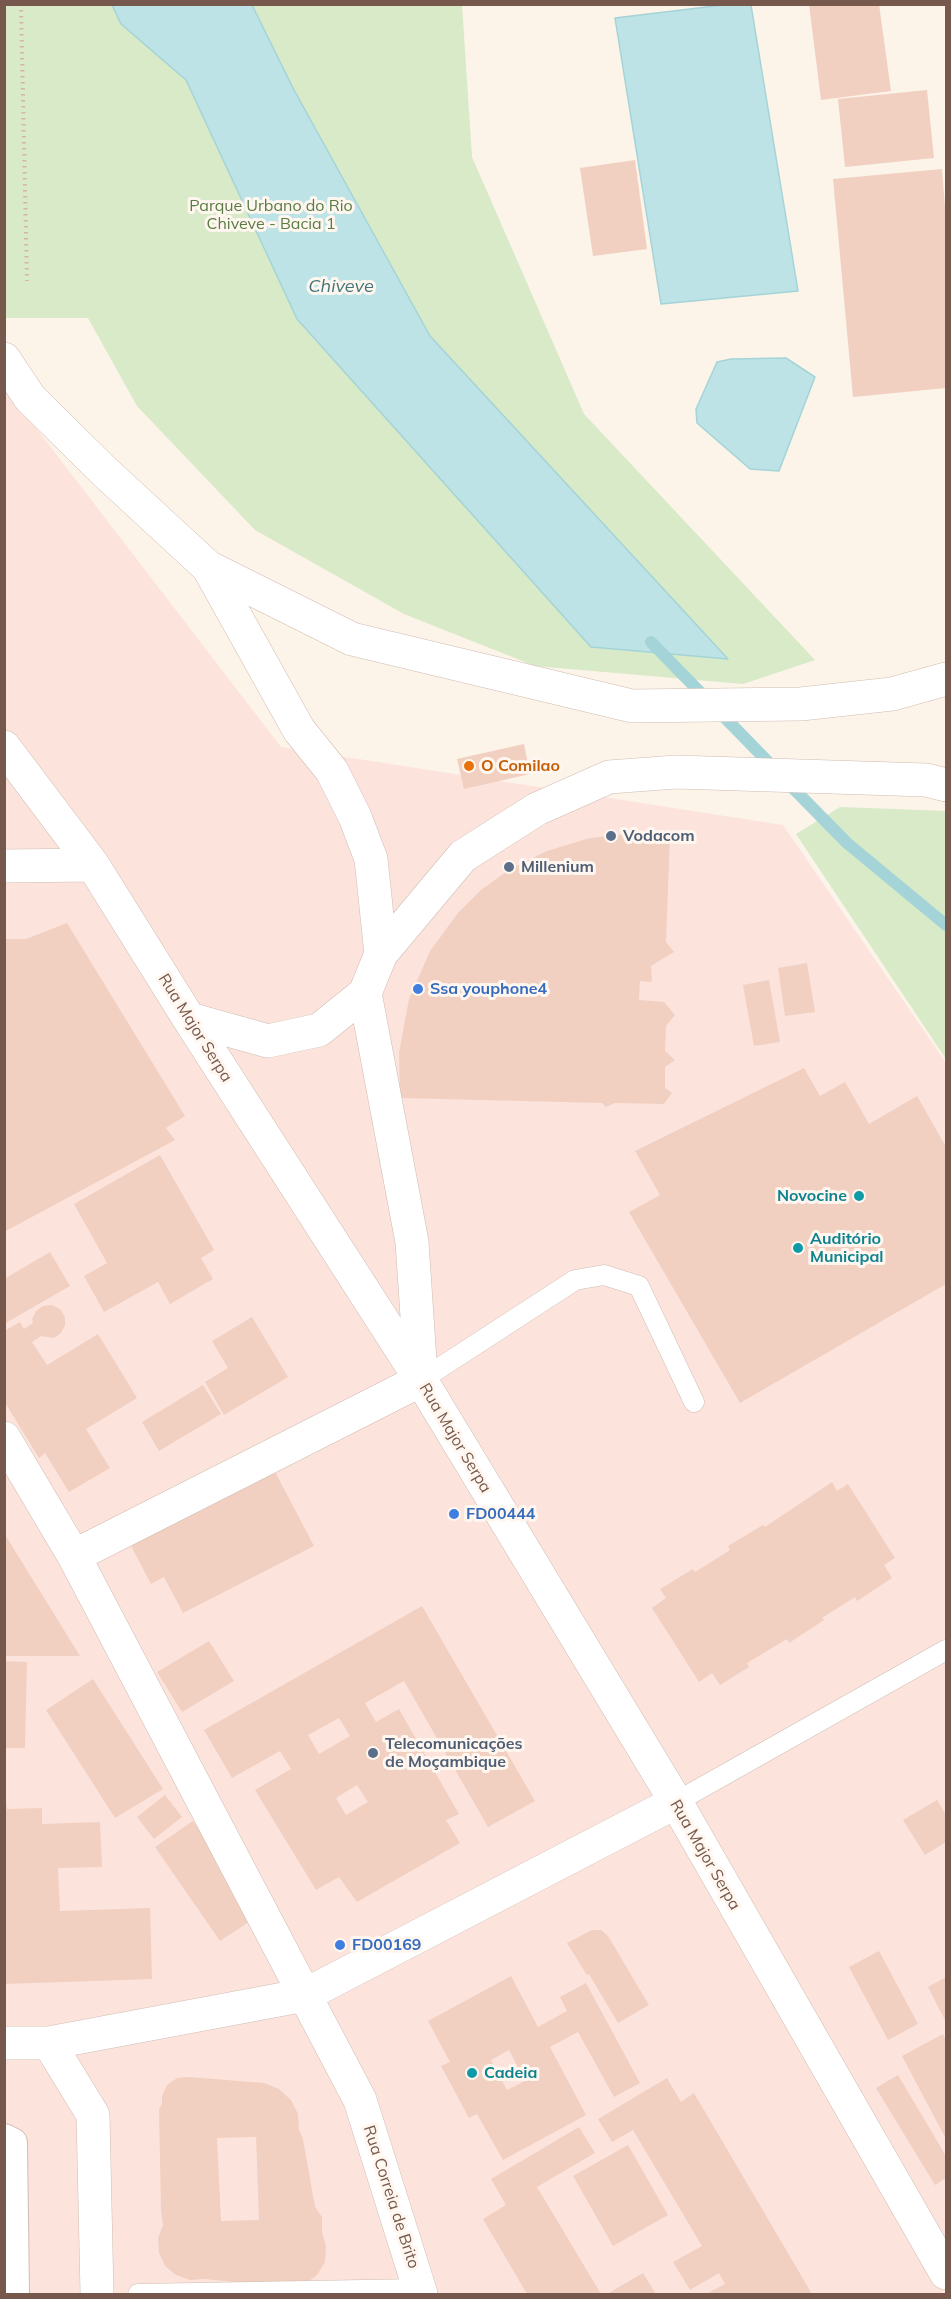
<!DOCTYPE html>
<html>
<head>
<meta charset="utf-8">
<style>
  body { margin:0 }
  #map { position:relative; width:951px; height:2299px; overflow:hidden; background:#fcf3e9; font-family:Mulish,sans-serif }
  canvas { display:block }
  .frame { position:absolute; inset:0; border:6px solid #76584d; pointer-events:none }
</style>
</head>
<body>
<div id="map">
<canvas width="951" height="2299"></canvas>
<div class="frame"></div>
</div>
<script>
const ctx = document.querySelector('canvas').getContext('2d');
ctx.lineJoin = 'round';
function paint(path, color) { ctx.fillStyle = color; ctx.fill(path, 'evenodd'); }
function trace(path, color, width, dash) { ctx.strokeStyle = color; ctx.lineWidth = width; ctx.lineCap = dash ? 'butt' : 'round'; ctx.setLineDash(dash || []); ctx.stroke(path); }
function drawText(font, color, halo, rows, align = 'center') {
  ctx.font = font + ' Mulish,sans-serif'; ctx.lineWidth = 6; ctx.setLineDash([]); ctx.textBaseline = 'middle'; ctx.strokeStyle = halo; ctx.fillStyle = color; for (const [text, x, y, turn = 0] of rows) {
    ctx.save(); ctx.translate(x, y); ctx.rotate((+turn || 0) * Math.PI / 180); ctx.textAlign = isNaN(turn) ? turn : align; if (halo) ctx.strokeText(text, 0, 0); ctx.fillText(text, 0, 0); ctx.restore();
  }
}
const commercial = new Path2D(`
  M4 381 15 406 33 424 281 747 783 825 946 1063V2294H5Z`);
const green = new Path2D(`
  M4 5H462L472 157 584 414 815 660 743 684 535 666 404 614 255 530 137 406 88 318H5Z
  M840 807 946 811V1059L796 834Z`);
const water = new Path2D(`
  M112 5H252L294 90 430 336 728 659 591 647 297 319 186 80 121 24Z
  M723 5H751L798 291 661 304 615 18Z
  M786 358 815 377 779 471 750 469 697 423 696 409 717 362 731 359Z`);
const stream = new Path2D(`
  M651 642 775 769
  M787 782 847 843 946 925`);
const building = new Path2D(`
  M809 4H879L891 91 821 100Z
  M927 90 934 158 845 167 838 99Z
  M635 160 647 249 593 256 580 168Z
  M942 169 946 220V388L853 397 833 179Z
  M524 744 530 774 464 789 457 759Z
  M637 833 670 836 666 942 674 952 651 966 652 982 640 981 639 1000 664 1002 675 1015 666 1026 665 1051 675 1060 665 1067V1088L672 1093 664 1104 615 1103 606 1107 602 1103 400 1098 399 1053 409 999 430 951 458 913 481 890 510 869 547 851 590 838Z
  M67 923 185 1116 166 1128 175 1140 4 1232V939H26Z
  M807 963 815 1012 785 1016 778 968Z
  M769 980 780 1042 754 1046 743 985Z
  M804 1068 820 1096 845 1082 869 1124 917 1096 946 1147V1284L740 1403 629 1212 660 1195 635 1151Z
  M160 1155 214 1250 201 1258 213 1279 170 1304 158 1282 104 1312 84 1276 107 1263 74 1204Z
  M50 1252 70 1286 4 1324V1279Z
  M52 1305 60 1309 65 1317V1325L61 1333 54 1338 41 1336 32 1342 47 1365 98 1334 137 1398 86 1429 110 1468 69 1492 45 1453 39 1458 4 1401V1331L20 1322 24 1329 33 1323 32 1319 36 1311 43 1306Z
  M252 1317 288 1377 224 1415 205 1382 228 1368 212 1341Z
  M203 1385 221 1414 159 1451 142 1422Z
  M272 1466 314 1546 183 1613 164 1577 151 1584 128 1540Z
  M832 1482 837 1491 848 1484 895 1558 884 1565 892 1578 857 1601 855 1597 822 1618 824 1620 789 1643 787 1639 747 1663 749 1667 720 1685 712 1673 699 1682 652 1608 666 1598 660 1589 693 1569 695 1572 730 1550 728 1546 763 1525 765 1527Z
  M4 1533 25 1567 80 1656H4Z
  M422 1606 535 1801 488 1827 404 1681 365 1703 376 1722 399 1709 459 1814 446 1820 460 1843 357 1902 339 1877 316 1890 255 1790 291 1769 280 1751 232 1778 204 1730ZM339 1718 350 1736 319 1754 308 1735ZM357 1785 368 1802 346 1815 336 1798Z
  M209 1641 234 1681 182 1712 157 1672Z
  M4 1661 27 1662 25 1748H4Z
  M93 1679 163 1789 115 1818 46 1710Z
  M165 1795 182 1817 154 1839 137 1817Z
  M937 1800 946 1815V1842L925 1855 903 1820Z
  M4 1801H6L7 1809 42 1808V1824L100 1822 102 1867 58 1868 60 1911 150 1908 152 1979 4 1984Z
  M193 1821 258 1916 220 1941 155 1847Z
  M592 1930H601L608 1936 649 2005 618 2023 589 1974 587 1975 567 1943Z
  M879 1951 918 2024 888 2040 849 1967Z
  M511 1976 538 2027 567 2011 560 1997 586 1983 640 2083 614 2097 578 2032 550 2047 586 2115 503 2160 477 2114 469 2118 441 2066 450 2062 428 2021ZM509 2050 525 2081 507 2090 491 2060Z
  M946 1977V2022L928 1987Z
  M943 2034 946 2041V2139L902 2056Z
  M898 2075 946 2156V2178L935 2185 876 2088Z
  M189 2077 264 2083 279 2089 291 2100 298 2114 299 2130 303 2139 315 2207 322 2217V2232L326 2247 325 2262 317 2275 305 2284 276 2286 204 2279 190 2280 176 2275 165 2266 159 2253 158 2238 163 2225 161 2211 159 2110 162 2103V2096L167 2085 177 2078ZM256 2137 259 2220 221 2221 217 2138Z
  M667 2078 681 2102 694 2093 812 2294H706L725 2284 719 2273 690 2290 673 2262 702 2246 633 2130 612 2142 598 2119Z
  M579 2127 595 2153 537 2187 601 2294H527L483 2219 506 2205 491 2179Z
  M628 2145 668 2215 613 2246 573 2176Z
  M643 2273 656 2294H607Z`);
const path = new Path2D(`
  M21 4 27 281`);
const service = new Path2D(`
  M421 1380 575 1280 604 1275 639 1286 694 1402
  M676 1802 946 1650
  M138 2294 420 2289`);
const pedestrian = new Path2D(`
  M4 2139 12 2143 14 2294`);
const minor = new Path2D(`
  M4 359 30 398 105 472 208 567 352 639 632 706 801 704 892 694 946 679
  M208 567 299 730 332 771 355 817 371 859 381 954
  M4 747 93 865 189 1019 421 1380 676 1802 946 2273
  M4 866 93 865
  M365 993 412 1242 421 1376
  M189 1019 268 1041 319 1030 365 993 381 954 463 856 537 809 609 777 676 772 926 780 946 785
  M4 1438 74 1556 360 2100 421 2294
  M74 1556 421 1380
  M4 2043H49L305 1995 676 1802
  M49 2043 93 2115 97 2294`);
const markers = [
  [469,766,6,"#e8710a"],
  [611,836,6,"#5c6f8a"],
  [509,867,6,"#5c6f8a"],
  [418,989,6,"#3f7fe0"],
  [859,1196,6,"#0f9aa8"],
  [798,1248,6,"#0f9aa8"],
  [454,1514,6,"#3f7fe0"],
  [373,1753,6,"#5c6f8a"],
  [340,1945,6,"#3f7fe0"],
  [472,2073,6,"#0f9aa8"]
];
const parkNames = [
  ["Parque Urbano do Rio",271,206],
  ["Chiveve - Bacia 1",271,224]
];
const foodNames = [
  ["O Comilao",481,766]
];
const serviceNames = [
  ["Vodacom",623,836],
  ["Millenium",521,867],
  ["Telecomunicações",385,1744],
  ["de Moçambique",385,1762]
];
const shopNames = [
  ["Ssa youphone4",430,989],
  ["FD00444",466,1514],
  ["FD00169",352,1945]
];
const streetNames = [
  ["Rua Major Serpa",195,1028,58],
  ["Rua Major Serpa",455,1438,59],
  ["Rua Major Serpa",705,1855,60],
  ["Rua Correia de Brito",391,2197,72]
];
const cultureNames = [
  ["Novocine",847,1196,"right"],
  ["Auditório",810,1239],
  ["Municipal",810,1257],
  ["Cadeia",484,2073]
];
const waterNames = [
  ["Chiveve",341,287]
];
paint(commercial, '#fce4dd');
paint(green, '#d8eac7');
paint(water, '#bde3e6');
trace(water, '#a4d4d8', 1.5);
trace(stream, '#a4d4d8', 12);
paint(building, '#f1d0c1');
trace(service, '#d0bcb1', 21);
trace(pedestrian, '#d0bcb1', 32);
trace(minor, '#d0bcb1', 34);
trace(path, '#d7b3a4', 4, [1.5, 4.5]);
trace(service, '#fff', 20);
trace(pedestrian, '#fff', 30);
trace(minor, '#fff', 33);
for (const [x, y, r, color] of markers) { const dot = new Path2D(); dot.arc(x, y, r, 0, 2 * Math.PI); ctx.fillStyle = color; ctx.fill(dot); trace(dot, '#fff7ef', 2); }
drawText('16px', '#597c44', '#fff7ef', parkNames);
drawText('bold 16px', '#c56008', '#fff7ef', foodNames, 'left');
drawText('bold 16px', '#4e5e75', '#fff7ef', serviceNames, 'left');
drawText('bold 16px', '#366cbe', '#fff7ef', shopNames, 'left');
drawText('16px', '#76584d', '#fff7ef', streetNames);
drawText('bold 16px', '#0d838f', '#fff7ef', cultureNames, 'left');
drawText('italic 18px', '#40767b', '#fff7ef', waterNames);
</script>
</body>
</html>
